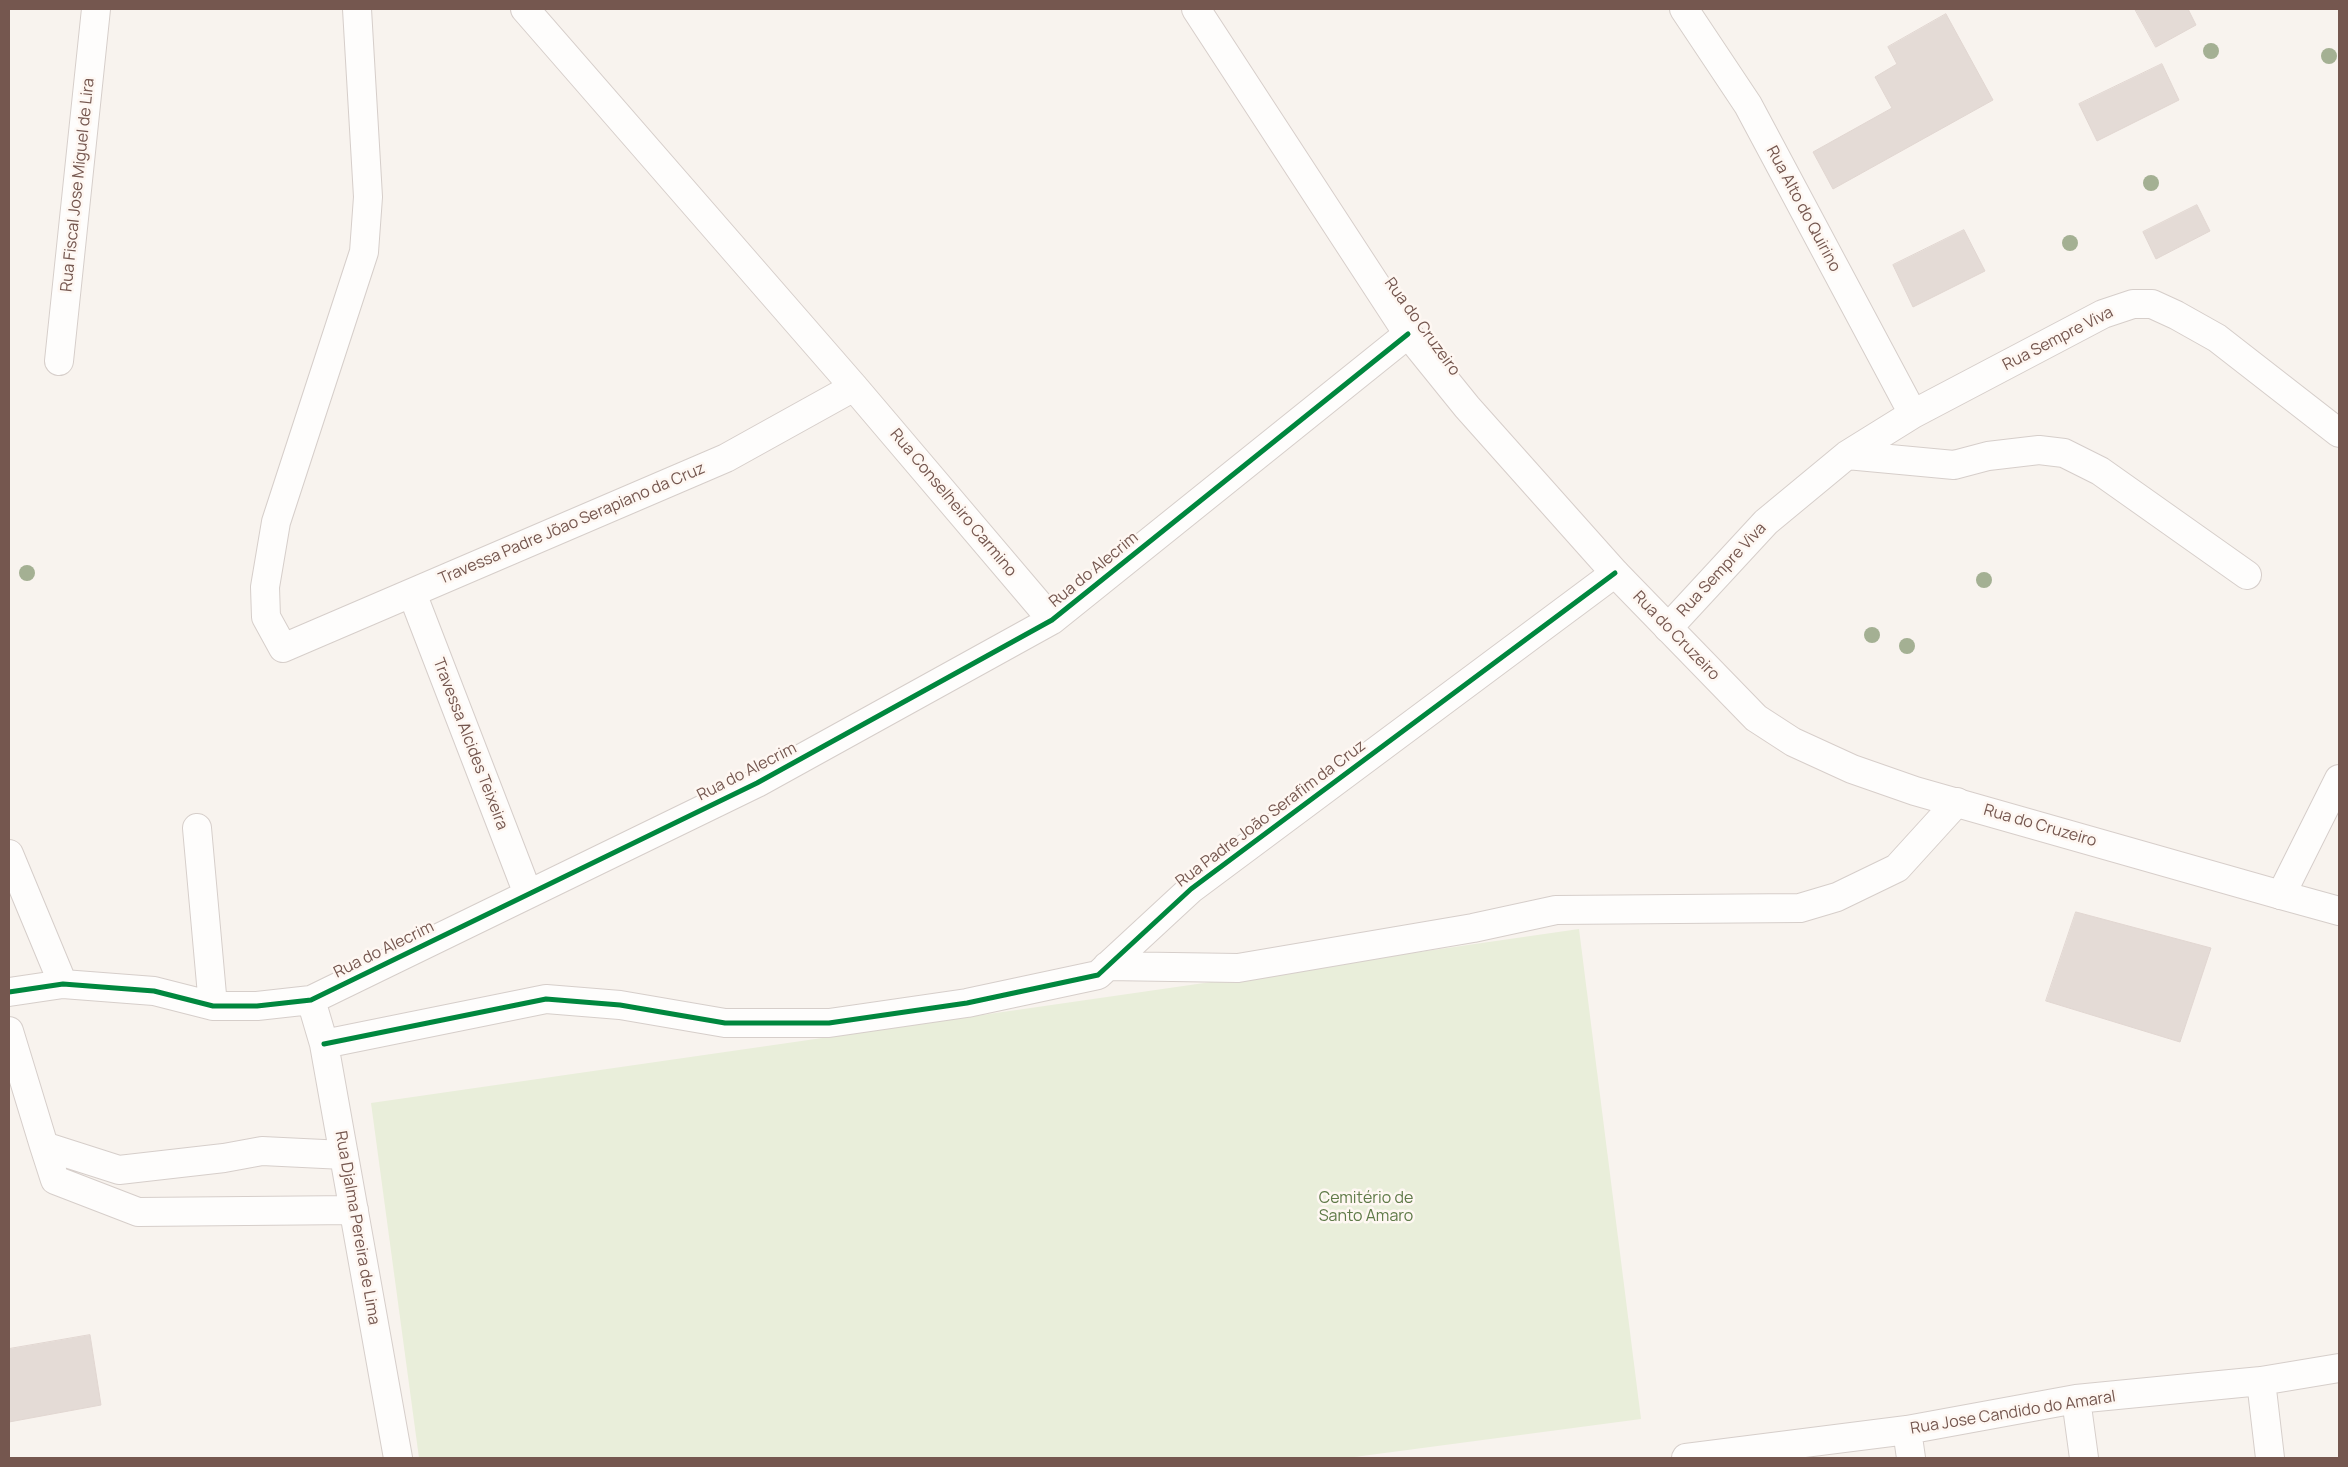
<!DOCTYPE html>
<html>
<head>
<meta charset="utf-8">
<style>
  body { margin:0 }
  #map { position:relative; width:2348px; height:1467px; overflow:hidden; background:#f8f3ee; font-family:Manrope,sans-serif }
  canvas { display:block }
  .frame { position:absolute; inset:0; border:10px solid #75574f; pointer-events:none }
</style>
</head>
<body>
<div id="map">
<canvas width="2348" height="1467"></canvas>
<div class="frame"></div>
</div>
<script>
const ctx = document.querySelector('canvas').getContext('2d');
ctx.lineJoin = 'round';
function paint(path, color) { ctx.fillStyle = color; ctx.fill(path, 'evenodd'); }
function trace(path, color, width, dash) { ctx.strokeStyle = color; ctx.lineWidth = width; ctx.lineCap = dash ? 'butt' : 'round'; ctx.setLineDash(dash || []); ctx.stroke(path); }
function drawText(font, color, halo, rows, align = 'center') {
  ctx.font = font + ' Manrope,sans-serif'; ctx.lineWidth = 5; ctx.setLineDash([]); ctx.textBaseline = 'middle'; ctx.strokeStyle = halo; ctx.fillStyle = color; for (const [text, x, y, turn = 0] of rows) {
    ctx.save(); ctx.translate(x, y); ctx.rotate((+turn || 0) * Math.PI / 180); ctx.textAlign = isNaN(turn) ? turn : align; if (halo) ctx.strokeText(text, 0, 0); ctx.fillText(text, 0, 0); ctx.restore();
  }
}
const green = new Path2D(`
  M1579 929 1641 1419 1347 1458H419L371 1103Z`);
const building = new Path2D(`
  M2135 9H2188L2196 25 2156 47Z
  M1946 14 1993 100 1833 189 1813 152 1892 108 1875 77 1897 64 1888 47Z
  M2162 64 2179 100 2097 141 2079 104Z
  M2197 205 2210 231 2156 259 2143 232Z
  M1964 230 1985 271 1913 307 1893 265Z
  M2076 912 2211 948 2180 1042 2046 1001Z
  M90 1335 101 1405 9 1422V1349Z`);
const minor = new Path2D(`
  M357 9 368 197 364 252 276 522 265 587 266 617 283 648 726 458 854 387
  M525 9 854 387 1052 620
  M1684 9 1748 105 1913 414
  M59 361 96 9
  M1847 455 1954 465 1988 456 2039 450 2064 453 2100 471 2247 575
  M412 593 528 894
  M1668 628 1766 522 1847 455 1913 414 2103 314 2133 304H2152L2176 315 2217 338 2339 433
  M197 828 213 1006
  M9 854 63 984
  M2281 895 2339 779
  M1107 966 1238 968 1473 928 1556 910 1800 908 1837 897 1897 868 1957 802
  M9 992 63 984 154 991 213 1006H257L311 1000 757 783 1052 620 1408 334
  M311 1000 324 1044 398 1458
  M9 1031 44 1146 119 1170 224 1158 262 1151 344 1155
  M324 1044 546 999 620 1005 725 1023H829L967 1003 1098 975 1191 889 1615 573
  M44 1146 55 1180 138 1212 354 1210
  M2261 1381 2270 1458
  M2076 1399 2084 1458
  M1907 1430 1911 1458
  M1686 1458 1907 1430 2076 1399 2261 1381 2339 1368`);
const tertiary = new Path2D(`
  M2281 895 2339 911`);
const secondary = new Path2D(`
  M1196 9 1408 334 1467 407 1615 573 1756 718 1793 742 1852 769 1915 791 2281 895`);
const cycleway = new Path2D(`
  M9 992 63 984 154 991 213 1006H257L311 1000 757 783 1052 620 1408 334
  M324 1044 546 999 620 1005 725 1023H829L967 1003 1098 975 1191 889 1615 573`);
const trees = [
  [2211,51],
  [2329,56],
  [2151,183],
  [2070,243],
  [27,573],
  [1984,580],
  [1872,635],
  [1907,646]
];
const streetNames = [
  ["Rua Fiscal Jose Miguel de Lira",78,185,-84],
  ["Rua Alto do Quirino",1803,209,62],
  ["Rua do Cruzeiro",1422,327,54],
  ["Rua Sempre Viva",2058,339,-27],
  ["Rua Conselheiro Carmino",953,503,50],
  ["Travessa Padre Jõao Serapiano da Cruz",572,524,-23],
  ["Rua do Alecrim",1094,570,-39],
  ["Rua Sempre Viva",1722,570,-47],
  ["Rua do Cruzeiro",1676,636,46],
  ["Travessa Alcides Teixeira",470,744,69],
  ["Rua do Alecrim",747,772,-27],
  ["Rua Padre João Serafim da Cruz",1271,814,-37],
  ["Rua do Cruzeiro",2040,826,16],
  ["Rua do Alecrim",384,950,-26],
  ["Rua Djalma Pereira de Lima",357,1228,80],
  ["Rua Jose Candido do Amaral",2013,1413,-9]
];
const parkNames = [
  ["Cemitério de",1366,1199],
  ["Santo Amaro",1366,1217]
];
paint(green, '#e9eeda');
paint(building, '#e4dbd6');
trace(building, '#e1d6d1', 1);
trace(minor, '#d6ceca', 30);
trace(tertiary, '#d6ceca', 30);
trace(secondary, '#d7ceca', 30);
trace(minor, '#fefdfc', 28);
trace(tertiary, '#fefdfc', 28);
trace(secondary, '#fefdfc', 28);
trace(cycleway, '#00873e', 5);
ctx.fillStyle = '#a4b093';
for (const [x, y] of trees) { ctx.beginPath(); ctx.arc(x, y, 8, 0, 2 * Math.PI); ctx.fill(); }
drawText('16px', '#75574f', '#fef7f2', streetNames);
drawText('16px', '#5f7a48', '#fef7f2', parkNames);
</script>
</body>
</html>
